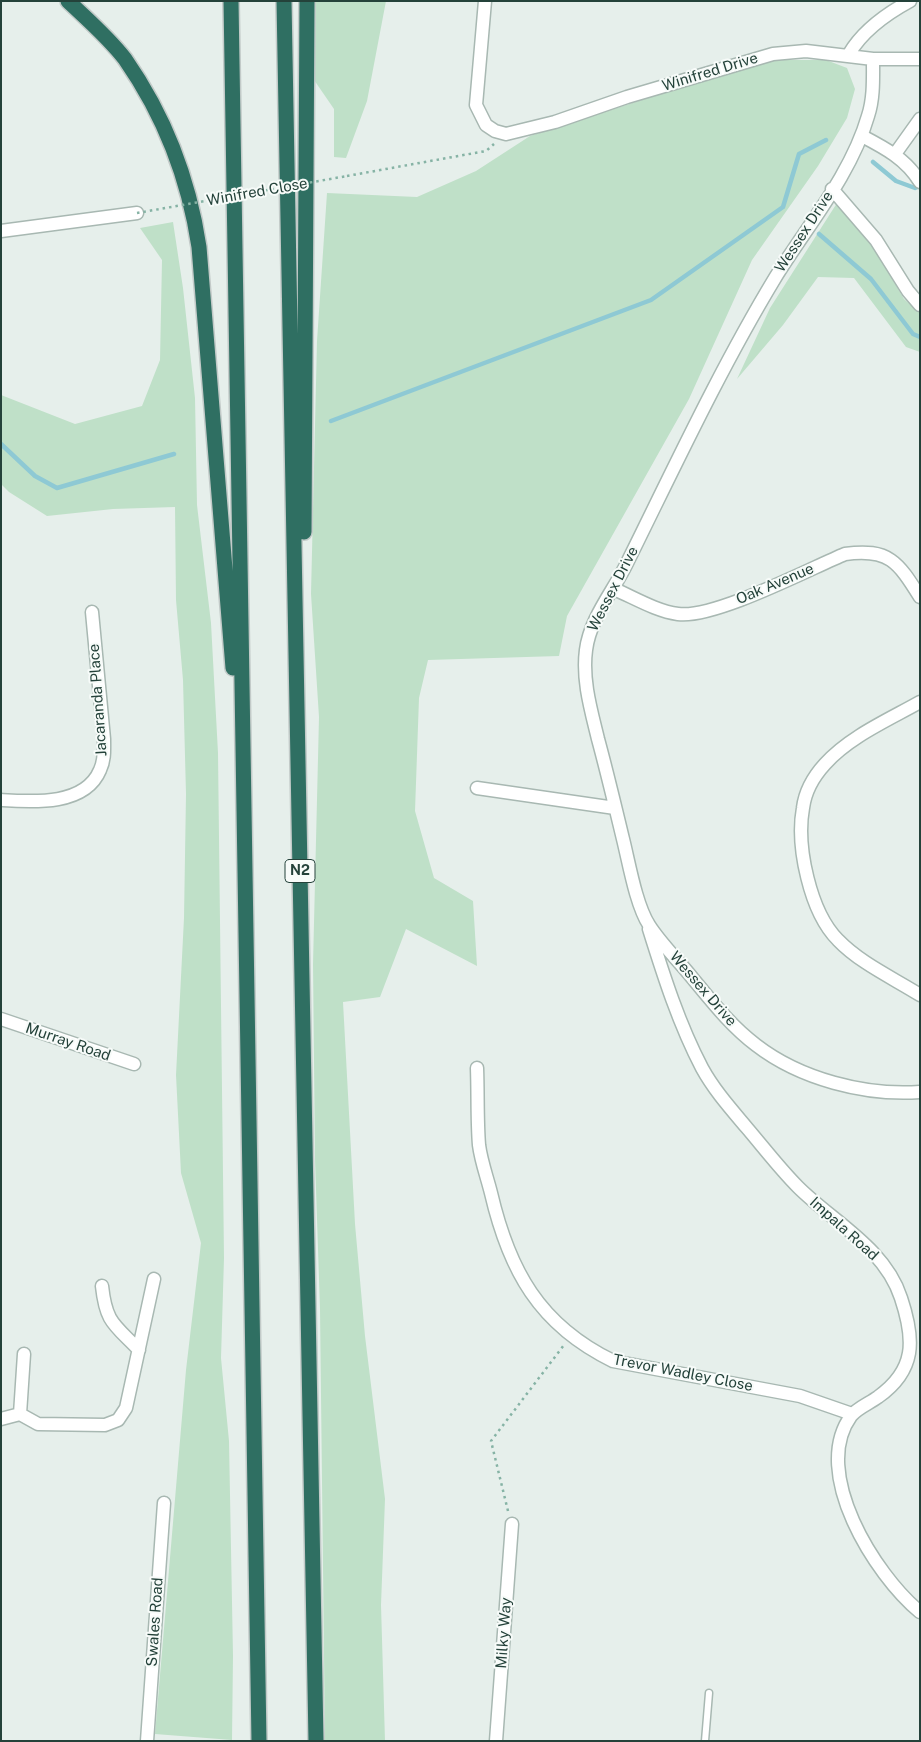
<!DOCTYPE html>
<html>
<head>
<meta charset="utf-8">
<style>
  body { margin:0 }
  #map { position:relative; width:921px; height:1742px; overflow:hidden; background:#e6efeb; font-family:"Public Sans",sans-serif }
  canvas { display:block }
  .frame { position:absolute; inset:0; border:2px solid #24423a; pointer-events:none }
</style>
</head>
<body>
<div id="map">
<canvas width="921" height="1742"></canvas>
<div class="frame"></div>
</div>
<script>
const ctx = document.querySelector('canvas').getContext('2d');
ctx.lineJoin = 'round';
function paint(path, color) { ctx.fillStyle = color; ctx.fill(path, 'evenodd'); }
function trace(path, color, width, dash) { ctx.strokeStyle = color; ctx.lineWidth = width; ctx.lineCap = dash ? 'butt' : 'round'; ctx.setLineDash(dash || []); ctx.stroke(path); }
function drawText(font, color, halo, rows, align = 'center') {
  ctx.font = font + ' "Public Sans",sans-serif'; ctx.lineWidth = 4; ctx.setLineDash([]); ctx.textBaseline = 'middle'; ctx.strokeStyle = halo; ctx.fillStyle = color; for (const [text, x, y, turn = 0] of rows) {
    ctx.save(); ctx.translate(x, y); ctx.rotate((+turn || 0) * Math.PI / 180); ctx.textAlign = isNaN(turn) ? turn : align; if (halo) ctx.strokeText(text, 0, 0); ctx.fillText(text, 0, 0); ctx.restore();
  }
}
const green = new Path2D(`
  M314 1H386L367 101 346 158 334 157V109L312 77Z
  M777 60H826L847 68 855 89 847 118 818 166 752 260 689 399 567 616 559 656 428 660 419 698 415 811 434 878 473 901 477 966 406 929 380 997 343 1002 355 1224 365 1336 385 1499 381 1605 385 1741H325L320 1309 315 1159 313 964 319 717 311 594 317 341 327 193 417 197 476 171 530 136 679 88Z
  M837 203 875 249 904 299 920 313V352L906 347 854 278 818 277 783 325 737 379 770 308Z
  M173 222 183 288 195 398 197 505 211 623 218 753 224 1258 221 1358 229 1441 233 1656 232 1740 155 1734 186 1370 201 1243 181 1173 176 1075 184 918 186 794 183 680 176 600 175 507 113 509 47 516 9 492 1 484V395L75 424 142 406 160 360 162 260 140 228Z`);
const stream = new Path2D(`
  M873 162 896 181 915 188 920 186
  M819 234 871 279 913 334 920 337
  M331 421 651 300 783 207 799 154 826 140
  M1 444 35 476 57 488 174 454`);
const path = new Path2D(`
  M347 176 486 151 494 144
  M508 1511 491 1441 564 1345`);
const lane = new Path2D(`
  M705 1741 709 1693`);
const street = new Path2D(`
  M485 1 476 105 486 125 495 131 506 134 555 122 627 97 773 54 806 51 873 59H920
  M849 54C863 30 886 14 910 1
  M873 59C873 78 874 98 868 116 851 175 807 226 775 278 720 369 674 468 627 563 613 592 590 618 586 650 582 680 591 710 598 739 607 772 615 806 623 839 629 863 636 905 649 925 661 944 680 962 694 980 713 1003 732 1027 756 1045 800 1079 865 1096 920 1092
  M862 136C885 148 906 159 920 182
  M895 154 920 119
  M832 189 876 240 908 291 920 305
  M1 231 137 213
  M614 589C635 598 656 611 678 614 714 619 809 569 845 554 889 548 898 562 920 597
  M920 702C888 720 849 737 825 764 814 776 805 792 803 808 796 846 810 912 838 940 860 963 893 978 920 995
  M477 788 615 808
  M1 800C33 802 85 806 100 770 105 760 104 749 104 739L92 612
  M649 929C664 977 679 1024 702 1068 714 1090 731 1109 747 1128 764 1148 780 1169 798 1187 833 1222 885 1248 901 1298 915 1340 916 1370 878 1397 870 1403 857 1408 851 1416 810 1472 875 1575 920 1612
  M1 1019 134 1064
  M477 1068C478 1094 477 1120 479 1145 481 1161 487 1177 491 1193 509 1270 539 1325 613 1361L800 1396 852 1414
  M102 1286C106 1323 114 1324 139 1350
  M20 1414 38 1424 105 1425 118 1420 126 1408 154 1279
  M20 1414 24 1354
  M1 1419 20 1414
  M147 1741 164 1503
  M496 1741 512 1524`);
const highway = new Path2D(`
  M68 1C87 19 109 38 125 59 164 115 189 180 199 247L233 668
  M231 1 259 1741
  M284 1 316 1741
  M304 532 307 1`);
const pathBridge = new Path2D(`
  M137 213 347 176`);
const shields = [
  [300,871,30]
];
const shieldNames = [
  ["N2",300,871]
];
const streetNames = [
  ["Winifred Drive",710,72,-17],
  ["Winifred Close",257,192,-10],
  ["Wessex Drive",804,232,-57],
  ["Oak Avenue",775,584,-23],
  ["Wessex Drive",613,589,-63],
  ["Jacaranda Place",98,700,-94],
  ["Wessex Drive",703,989,49],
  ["Murray Road",68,1042,19],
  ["Impala Road",844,1229,42],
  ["Trevor Wadley Close",683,1373,11],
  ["Swales Road",155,1622,-86],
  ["Milky Way",504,1633,-86]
];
paint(green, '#bfe0c8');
trace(stream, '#8ec9d4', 4.5);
trace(lane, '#a8b8b2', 9);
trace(street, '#a8b8b2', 15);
trace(highway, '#c2cac8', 18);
trace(path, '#86b3a5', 2.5, [2.5, 4]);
trace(lane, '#fff', 6);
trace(street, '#fff', 12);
trace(highway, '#2f6f62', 15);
trace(pathBridge, '#86b3a5', 2.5, [2.5, 4]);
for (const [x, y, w] of shields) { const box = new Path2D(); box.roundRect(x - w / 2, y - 11.5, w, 23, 4); ctx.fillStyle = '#f7fbf9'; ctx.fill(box); trace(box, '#24423a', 1); }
drawText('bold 14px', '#24423a', null, shieldNames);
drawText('15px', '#24423a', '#f7fbf9', streetNames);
</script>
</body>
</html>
